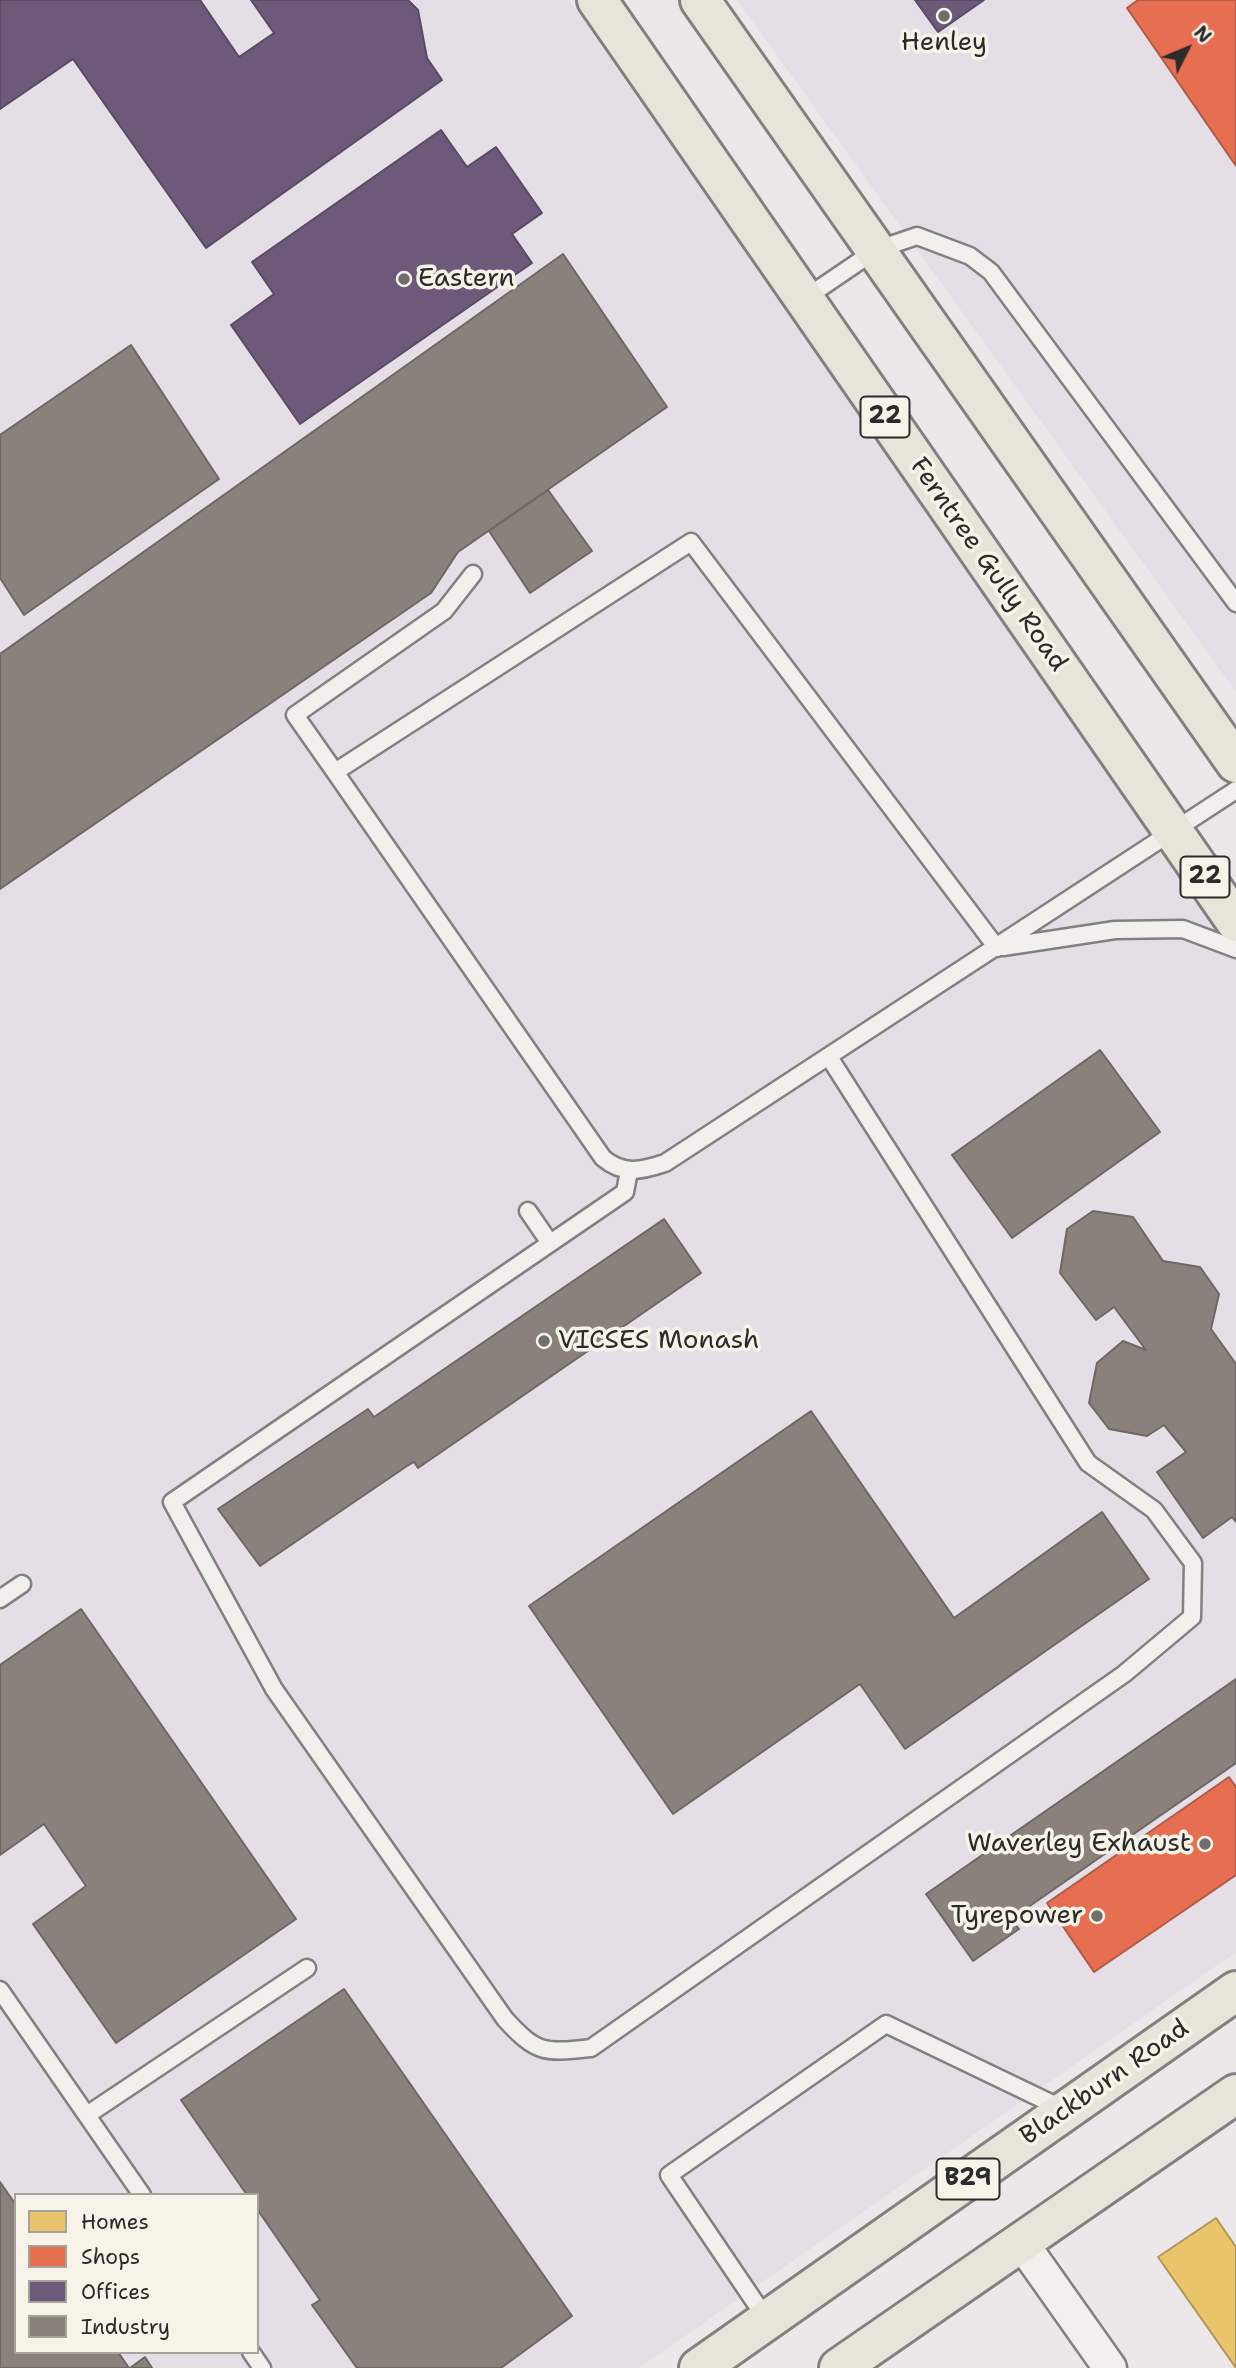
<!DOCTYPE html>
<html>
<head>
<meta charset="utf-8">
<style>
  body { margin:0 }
  #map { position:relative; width:1236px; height:2368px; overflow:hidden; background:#ece7e8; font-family:"Shantell Sans",sans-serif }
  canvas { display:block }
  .legend { position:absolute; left:14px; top:2193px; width:245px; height:161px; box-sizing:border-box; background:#f7f3e8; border:2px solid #a5a39c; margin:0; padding:9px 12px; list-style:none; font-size:21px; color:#2b2b2b }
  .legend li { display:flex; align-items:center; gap:14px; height:35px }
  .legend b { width:35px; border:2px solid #a5a39c }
  .north { position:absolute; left:1152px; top:14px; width:70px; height:70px; -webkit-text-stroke:5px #f7f3e8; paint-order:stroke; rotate:47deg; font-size:19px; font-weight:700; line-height:28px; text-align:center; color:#2b2b2b }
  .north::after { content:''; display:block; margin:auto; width:24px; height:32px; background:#2b2b2b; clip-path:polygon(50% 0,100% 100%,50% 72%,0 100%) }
</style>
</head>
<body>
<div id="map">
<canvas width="1236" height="2368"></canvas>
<ul class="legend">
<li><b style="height:19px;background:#e9c46a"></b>Homes</li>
<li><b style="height:19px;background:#e76f51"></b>Shops</li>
<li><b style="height:19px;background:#6d597a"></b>Offices</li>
<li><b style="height:19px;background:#8a817c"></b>Industry</li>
</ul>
<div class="north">N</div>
</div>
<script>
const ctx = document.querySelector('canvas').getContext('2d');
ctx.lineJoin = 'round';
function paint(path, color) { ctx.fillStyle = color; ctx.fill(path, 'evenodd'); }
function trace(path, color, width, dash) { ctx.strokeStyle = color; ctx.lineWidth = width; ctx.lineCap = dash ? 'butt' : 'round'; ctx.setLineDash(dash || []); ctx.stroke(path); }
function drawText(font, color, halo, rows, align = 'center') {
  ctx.font = font + ' "Shantell Sans",sans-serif'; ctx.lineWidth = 7; ctx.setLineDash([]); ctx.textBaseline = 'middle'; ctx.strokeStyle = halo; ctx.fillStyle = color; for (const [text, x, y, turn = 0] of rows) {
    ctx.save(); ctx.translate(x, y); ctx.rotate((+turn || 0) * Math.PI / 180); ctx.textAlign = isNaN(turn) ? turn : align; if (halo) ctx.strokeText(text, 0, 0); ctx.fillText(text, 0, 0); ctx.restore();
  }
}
const built = new Path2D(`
  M0 0H569L1236 958V1952L639 2368H0ZM16 2195H257V2352H16Z
  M737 0H1236V692Z`);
const homes = new Path2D(`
  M1216 2218 1236 2247V2368L1158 2257Z`);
const shops = new Path2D(`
  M1138 0H1236V166L1127 8Z
  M1229 1777 1236 1787V1875L1094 1972 1047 1903Z`);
const offices = new Path2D(`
  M0 0H200L239 57 274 33 251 0H408L418 10 427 58 442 80 206 248 73 59 0 109Z
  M915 0H984L938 32Z
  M441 130 467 167 496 147 542 213 512 234 532 263 300 424 231 325 274 294 252 262Z`);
const industry = new Path2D(`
  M563 254 667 407 458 552 431 593 0 889V654Z
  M131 345 219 479 24 615 0 578V435Z
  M548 490 592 551 530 593 489 531Z
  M1100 1050 1160 1132 1012 1238 952 1155Z
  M1093 1211 1133 1217 1163 1261 1200 1267 1219 1294 1211 1329 1236 1364V1522L1232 1517 1203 1538 1157 1472 1186 1452 1164 1425 1147 1436 1109 1429 1089 1403 1097 1363 1123 1341 1146 1350 1114 1307 1096 1320 1060 1273 1067 1229Z
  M664 1219 701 1273 418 1468 414 1462 407 1466 260 1566 218 1509 368 1409 374 1417Z
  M811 1411 954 1618 1102 1512 1149 1579 905 1749 860 1684 673 1814 529 1606Z
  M81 1609 296 1919 116 2043 33 1924 86 1886 44 1824 0 1855V1665Z
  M1236 1679V1763L1011 1919 1019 1929 973 1961 926 1894Z
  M344 1989 572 2316 501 2368H357L312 2305 320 2300 257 2209V2195H247L181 2100Z
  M0 2182 16 2205V2352H118L129 2368H0Z
  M145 2357 152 2368H130Z`);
const service = new Path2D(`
  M804 299 876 250 917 236 970 256 991 272 1236 603
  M335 772 295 715 444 611 473 574
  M1003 947 1115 930 1183 929 1236 949
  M997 948 691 542 335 772 603 1158C623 1175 641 1171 665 1163L1236 790
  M629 1171 625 1192 172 1502 274 1689 505 2019C537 2054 544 2053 591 2048L1124 1674 1192 1617 1193 1563 1154 1510 1088 1463 829 1057
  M528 1211 550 1243
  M0 1599 22 1584
  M0 1990 142 2195
  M87 2115 307 1968
  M767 2320 669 2175 886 2024 1065 2110
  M251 2352 262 2368`);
const minor = new Path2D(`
  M1021 2242 1110 2368`);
const primary = new Path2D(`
  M597 0 1236 922
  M700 0 1236 763
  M699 2368 1236 1991
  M839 2368 1236 2094`);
const markers = [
  [944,16,7,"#6f6d6d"],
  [404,279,7,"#6f6d6d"],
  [544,1341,7,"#6f6d6d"],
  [1205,1844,7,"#6f6d6d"],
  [1097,1916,7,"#6f6d6d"]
];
const shields = [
  [885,417,49],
  [1205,877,49],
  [968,2179,63]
];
const shieldNames = [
  ["22",885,417],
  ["22",1205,877],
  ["B29",968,2179]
];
const poiNames = [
  ["Henley",944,43,"center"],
  ["Eastern",418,279],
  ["VICSES Monash",558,1341],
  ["Waverley Exhaust",1191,1844,"right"],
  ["Tyrepower",1083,1916,"right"]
];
const streetNames = [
  ["Ferntree Gully Road",988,565,55],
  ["Blackburn Road",1105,2083,-35]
];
paint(built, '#e6dee7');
paint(homes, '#e9c46a');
trace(homes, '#b09657', 2);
paint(shops, '#e76f51');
trace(shops, '#af5b46', 2);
paint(offices, '#6d597a');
trace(offices, '#594b62', 2);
paint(industry, '#8a817c');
trace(industry, '#6e6764', 2);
trace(service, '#828080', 21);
trace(minor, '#828080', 37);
trace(primary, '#828080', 44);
trace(service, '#f1f0ec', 16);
trace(minor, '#f1f0ec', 32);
trace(primary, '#e9e4da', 38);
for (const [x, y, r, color] of markers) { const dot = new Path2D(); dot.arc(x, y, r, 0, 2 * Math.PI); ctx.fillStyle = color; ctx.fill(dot); trace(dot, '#f7f3e8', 2.5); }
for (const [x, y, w] of shields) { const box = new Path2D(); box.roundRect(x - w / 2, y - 20.5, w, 41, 5); ctx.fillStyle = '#f7f3e8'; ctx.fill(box); trace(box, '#2b2b2b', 2); }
drawText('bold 24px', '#2b2b2b', null, shieldNames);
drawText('26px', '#2b2b2b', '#f7f3e8', poiNames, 'left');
drawText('26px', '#2b2b2b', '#f7f3e8', streetNames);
</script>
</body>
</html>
